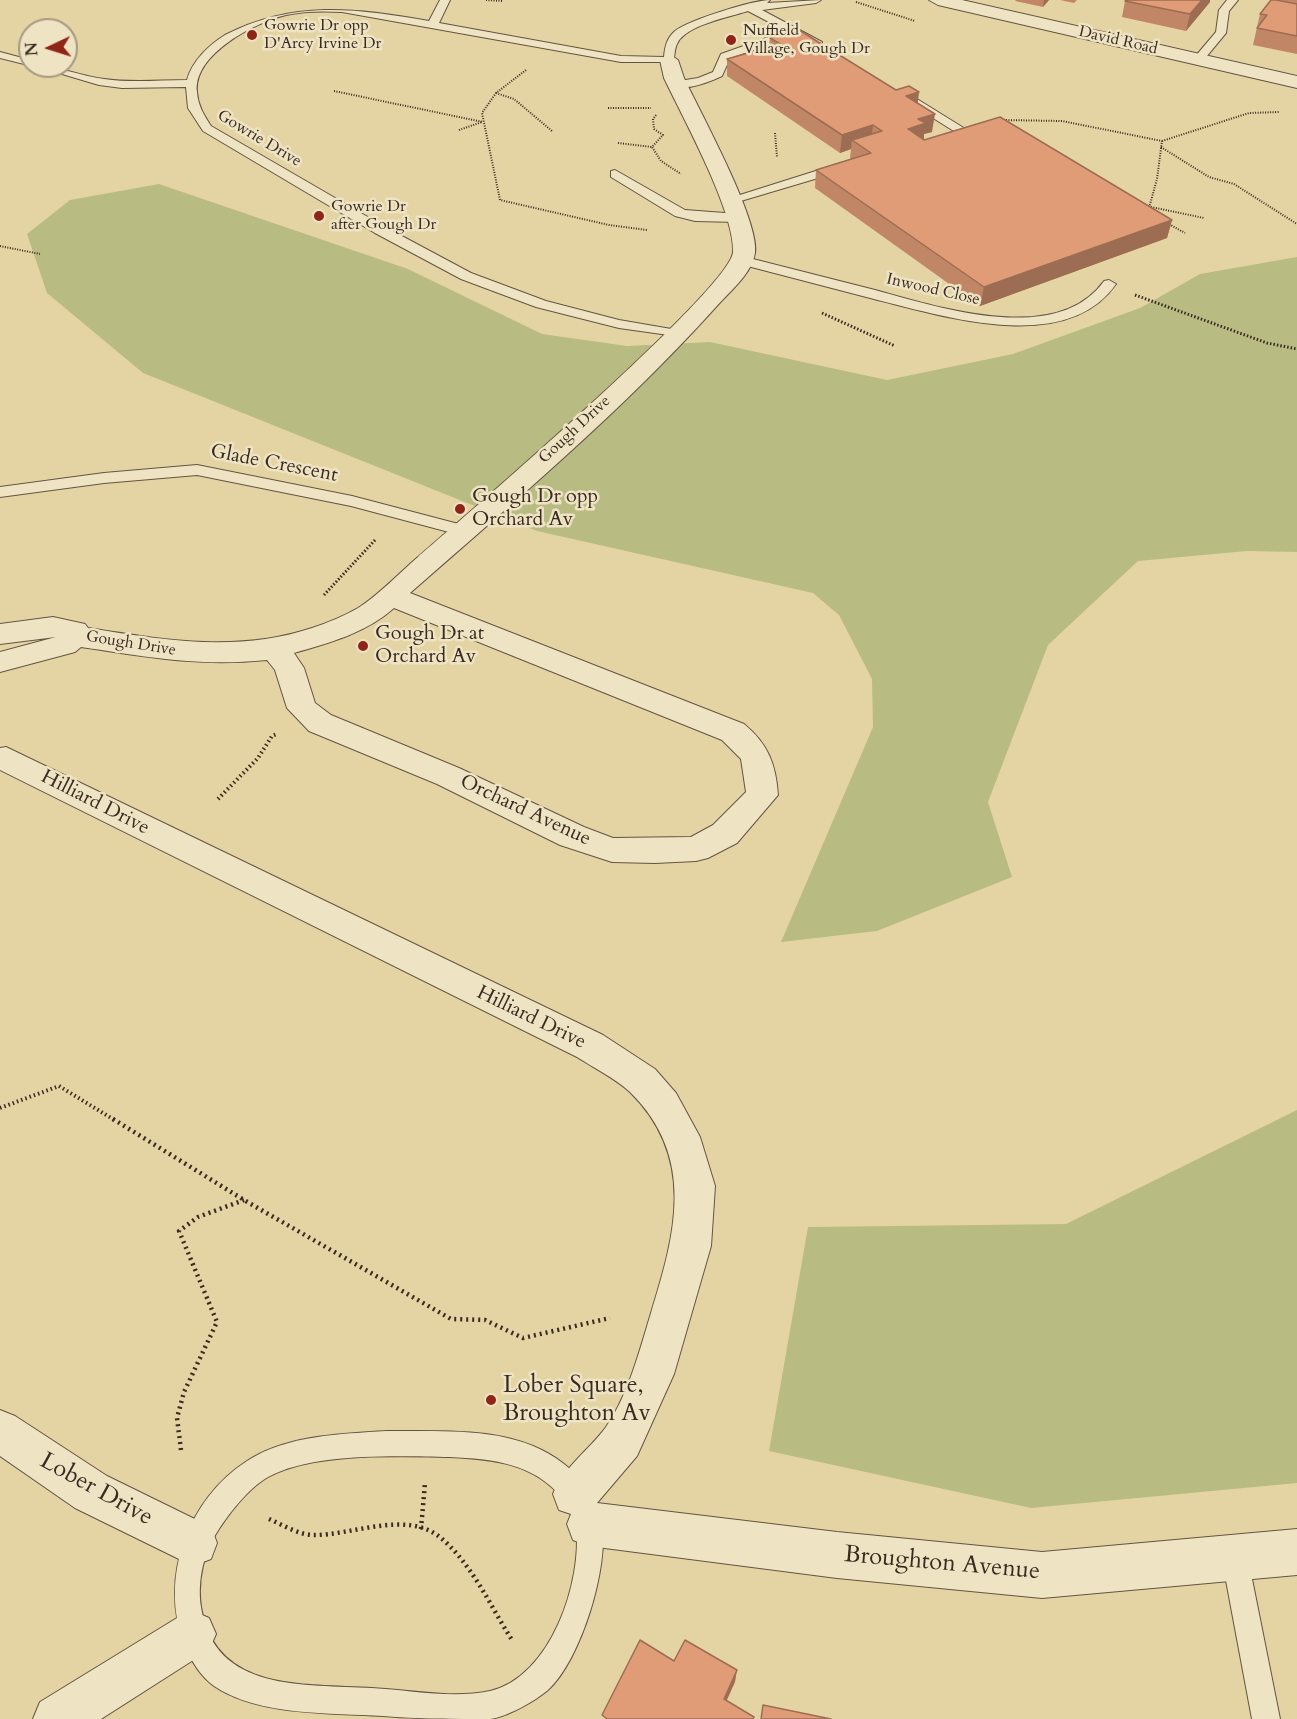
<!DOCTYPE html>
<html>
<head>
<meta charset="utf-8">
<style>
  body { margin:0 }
  #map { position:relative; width:1297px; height:1719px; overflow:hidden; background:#e5d4a3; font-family:Cardo,serif }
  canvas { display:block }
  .north { position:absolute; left:18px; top:18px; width:60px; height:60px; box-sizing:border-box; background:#eee3c3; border:2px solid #a69983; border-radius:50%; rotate:266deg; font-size:16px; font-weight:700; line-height:24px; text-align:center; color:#392a22 }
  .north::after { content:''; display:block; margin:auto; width:21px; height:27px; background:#8f2418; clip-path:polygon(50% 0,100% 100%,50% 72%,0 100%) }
</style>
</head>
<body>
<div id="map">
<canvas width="1297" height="1719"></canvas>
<div class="north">N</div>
</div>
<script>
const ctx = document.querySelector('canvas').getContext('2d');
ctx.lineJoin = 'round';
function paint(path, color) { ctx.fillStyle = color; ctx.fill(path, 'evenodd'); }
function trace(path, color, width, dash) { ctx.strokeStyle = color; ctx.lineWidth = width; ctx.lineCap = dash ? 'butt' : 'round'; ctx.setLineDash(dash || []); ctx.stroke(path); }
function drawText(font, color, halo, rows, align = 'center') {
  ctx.font = font + ' Cardo,serif'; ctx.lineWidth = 5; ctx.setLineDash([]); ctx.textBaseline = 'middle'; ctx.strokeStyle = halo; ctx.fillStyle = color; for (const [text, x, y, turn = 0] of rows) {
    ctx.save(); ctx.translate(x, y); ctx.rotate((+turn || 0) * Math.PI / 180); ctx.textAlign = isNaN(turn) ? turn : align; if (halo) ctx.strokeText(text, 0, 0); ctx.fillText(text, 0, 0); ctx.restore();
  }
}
const green = new Path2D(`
  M159 184 408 269 542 334 627 346 710 342 887 380 1013 354 1140 308 1200 274 1297 257V552L1247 551 1138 561 1048 645 988 802 1012 877 877 931 781 942 873 727 872 679 839 615 813 593 537 531 143 373 47 293 27 234 70 200Z
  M1297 1110V1483L1031 1508 769 1451 808 1227 1066 1224Z`);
const pathFar3 = new Path2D(`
  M486 0 503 1
  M856 2 915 21
  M526 70 496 93 482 113 500 200 609 225 647 230
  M334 91 483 122
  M496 93 514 99 552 131
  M608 108H651
  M656 115 653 119 654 129 663 135 652 147 661 161 681 174
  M1001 120 1062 121 1162 141 1157 179 1149 208
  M459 130 482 122
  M775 133 777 157
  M1162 141 1249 113 1279 112
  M618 143 652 147
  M1161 147 1209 177 1234 184 1297 224
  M1151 207 1204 218
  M1167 223 1185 233
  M0 246 40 254`);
const pathFar2 = new Path2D(`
  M1135 295 1267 343 1297 349
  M822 313 895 346
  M324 595 376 539`);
const pathFar1 = new Path2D(`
  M218 799 258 758 272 736 277 734
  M0 1108 59 1086 116 1121`);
const path = new Path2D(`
  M113 1119 244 1200 451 1319 485 1320 523 1338 610 1318
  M181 1450 177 1418 184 1392 217 1322 179 1231 198 1217 244 1200
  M269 1519C283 1525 297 1534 312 1535 352 1536 406 1509 441 1538 472 1564 491 1607 512 1640
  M421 1529 425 1483`);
const service = new Path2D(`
  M440 0H450L439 23 621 56 664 57C665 46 667 38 675 31 689 20 753 0 770 0L767 3 821 0 816 3 762 10 822 42V46H814L794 36 730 58 722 76C709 82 683 93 671 84L673 82 698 78 713 72 721 54 786 31 748 11C730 17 685 25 677 44 674 50 675 57 673 62H621L342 12C323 11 305 11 286 15 256 22 193 54 197 92 198 106 204 115 211 126L385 227 471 273 546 301 619 320 683 331V337L619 328 536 307 461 279 375 233 203 131 188 108 186 87 122 88 99 85 35 66C60 66 80 76 104 79 131 83 159 80 187 80 192 61 209 45 225 35 293 0 355 8 429 21Z
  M1227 0H1238L1229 11 1226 33 1202 62H1194V58L1216 32 1219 10Z
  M0 52 30 60 32 66 0 58Z
  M909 99H917L967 130 957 133 909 103Z
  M841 163 845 164V170L734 203H726L724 200Z
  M615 170 685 210 738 214 744 218 738 222 695 221 675 216 611 177V171Z
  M741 256C786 267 830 279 875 290 938 307 1057 347 1104 281L1109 280 1116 284C1066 356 943 316 874 299 828 287 782 275 736 263V257Z
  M197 465 352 496 470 527 472 531 464 536 351 506 197 475 104 483 0 497V487L104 473Z
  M386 1431C445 1432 515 1425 564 1464 582 1478 598 1501 602 1523 609 1567 581 1660 548 1690 535 1701 507 1717 490 1719 455 1719 417 1719 383 1716 332 1713 258 1716 214 1686 200 1676 190 1659 184 1643 159 1578 188 1499 247 1461 287 1435 341 1434 386 1431ZM450 1457C492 1459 534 1463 562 1498 568 1506 574 1515 576 1525 583 1581 551 1677 490 1691 452 1699 410 1690 372 1688 305 1684 214 1693 201 1607 197 1580 204 1551 219 1529 231 1511 249 1488 268 1477 313 1452 400 1456 450 1457Z
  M1235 1546 1244 1550 1248 1559 1280 1719H1252L1222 1559 1226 1550Z`);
const minor = new Path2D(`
  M929 0H962L1297 76V88L938 5Z
  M669 54 678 60 684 78C700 112 760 221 755 253 752 274 728 293 715 308 622 411 514 502 410 593L744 724C768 744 776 764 778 795L737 843 708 858 696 861 655 863 612 862 560 845 437 784 309 731 287 708 275 670 267 660C198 667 149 657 81 647L75 652 0 672V652L56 637 0 644V624L53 617 85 624 88 628C164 640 237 653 312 628 327 623 344 616 358 608 379 595 399 573 418 557 461 520 731 288 733 252 735 212 683 118 664 78L660 60ZM394 608 722 740 741 759 746 792 713 825 691 837 613 838 584 827 459 768 331 715 315 703 304 668 294 653C329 643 366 633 394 608Z
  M6 747 603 1035 655 1069 676 1093 700 1137 715 1186 711 1246 674 1374 637 1456 597 1503 837 1532 1042 1552 1297 1529V1575L1042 1598 837 1578 589 1546 573 1540 567 1524 571 1514 559 1510 553 1494C564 1467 589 1450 606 1427 628 1396 640 1349 651 1313 675 1235 697 1158 630 1092 615 1078 594 1068 577 1057L0 770V748Z
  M0 1410 15 1416 107 1476 211 1527 217 1543 211 1559 195 1565 179 1559 75 1508 0 1456Z
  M193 1611 209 1618 216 1634 209 1650 101 1719H33L40 1702 177 1618Z`);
const wall = new Path2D(`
  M1016 0H1049L1043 7 1015 1Z
  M1060 0H1077L1074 3Z
  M1271 0H1297V54L1253 45 1260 14Z
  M1125 1 1210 2 1186 31 1122 17Z
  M770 38 918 103 932 132 924 134V140L1172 220 1167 238 980 306 815 188 816 170 851 159 850 158 851 149 840 153 727 76V59L769 47Z`);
const shadedWall = new Path2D(`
  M1044 0H1049L1043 7Z
  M1202 0H1210V2L1186 31 1190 14Z
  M919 92 917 110 906 96Z
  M935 114 932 132 924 134V141L908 129 918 119Z
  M873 125 871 143 852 140 851 149 840 153 842 135Z
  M1172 220 1167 238 980 306 984 287Z
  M737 1670 735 1682 722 1711 724 1699Z`);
const building = new Path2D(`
  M1126 0H1202L1190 14 1125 1Z
  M1271 0H1276L1297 4V36L1257 28 1267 15 1260 14Z
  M799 30 896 90 909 86 919 92 906 96 935 114 918 119 926 123 908 129 924 140 1000 117 1172 220 984 287 816 170 871 153 852 140 882 131 873 125 842 135 727 59 780 44 770 38Z
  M640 1640 674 1661 685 1640 737 1670 724 1699 754 1717 753 1719H607L602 1715Z
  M763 1705 831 1719H761Z`);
const markers = [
  [252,35,6,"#8f2418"],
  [731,40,6,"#8f2418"],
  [319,216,6,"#8f2418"],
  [460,509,6,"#8f2418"],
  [363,646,6,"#8f2418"],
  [491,1400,6,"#8f2418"]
];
const farPoinames = [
  ["Gowrie Dr opp",264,26],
  ["D'Arcy Irvine Dr",264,44],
  ["Nuffield",743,31],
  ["Village, Gough Dr",743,49],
  ["Gowrie Dr",331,207],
  ["after Gough Dr",331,225]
];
const farStreetnames = [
  ["David Road",1118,41,13],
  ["Gowrie Drive",259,139,31],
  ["Inwood Close",933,290,13],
  ["Gough Drive",575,430,-43],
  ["Gough Drive",131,644,9]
];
const streetNames = [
  ["Glade Crescent",274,464,11],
  ["Hilliard Drive",95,803,27],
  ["Orchard Avenue",525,811,25],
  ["Hilliard Drive",531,1018,26]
];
const poiNames = [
  ["Gough Dr opp",472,497],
  ["Orchard Av",472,520],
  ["Gough Dr at",375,634],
  ["Orchard Av",375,657]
];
const nearPoinames = [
  ["Lober Square,",503,1386],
  ["Broughton Av",503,1414]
];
const nearStreetnames = [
  ["Lober Drive",96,1490,29],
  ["Broughton Avenue",942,1564,5]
];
paint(green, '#b8bc83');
trace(service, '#645442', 2);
trace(minor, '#645442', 2);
trace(pathFar3, '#392a22', 2, [1, 1.5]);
trace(pathFar2, '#392a22', 3, [1.5, 2]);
trace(pathFar1, '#392a22', 4, [1.5, 3]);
trace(path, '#392a22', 4.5, [2, 4]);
paint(service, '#eee3c3');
paint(minor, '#eee3c3');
paint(wall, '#c18666');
paint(shadedWall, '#9d6d53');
paint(building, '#e09c77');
trace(building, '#9d6d53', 1.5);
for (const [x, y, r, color] of markers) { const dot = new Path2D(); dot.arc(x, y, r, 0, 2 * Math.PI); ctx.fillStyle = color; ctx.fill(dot); trace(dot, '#eee3c3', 2); }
drawText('16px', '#392a22', '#eee3c3', farPoinames, 'left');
drawText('16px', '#392a22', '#eee3c3', farStreetnames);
drawText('20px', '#392a22', '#eee3c3', streetNames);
drawText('20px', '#392a22', '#eee3c3', poiNames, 'left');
drawText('24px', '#392a22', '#eee3c3', nearPoinames, 'left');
drawText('24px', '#392a22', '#eee3c3', nearStreetnames);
</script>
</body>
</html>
